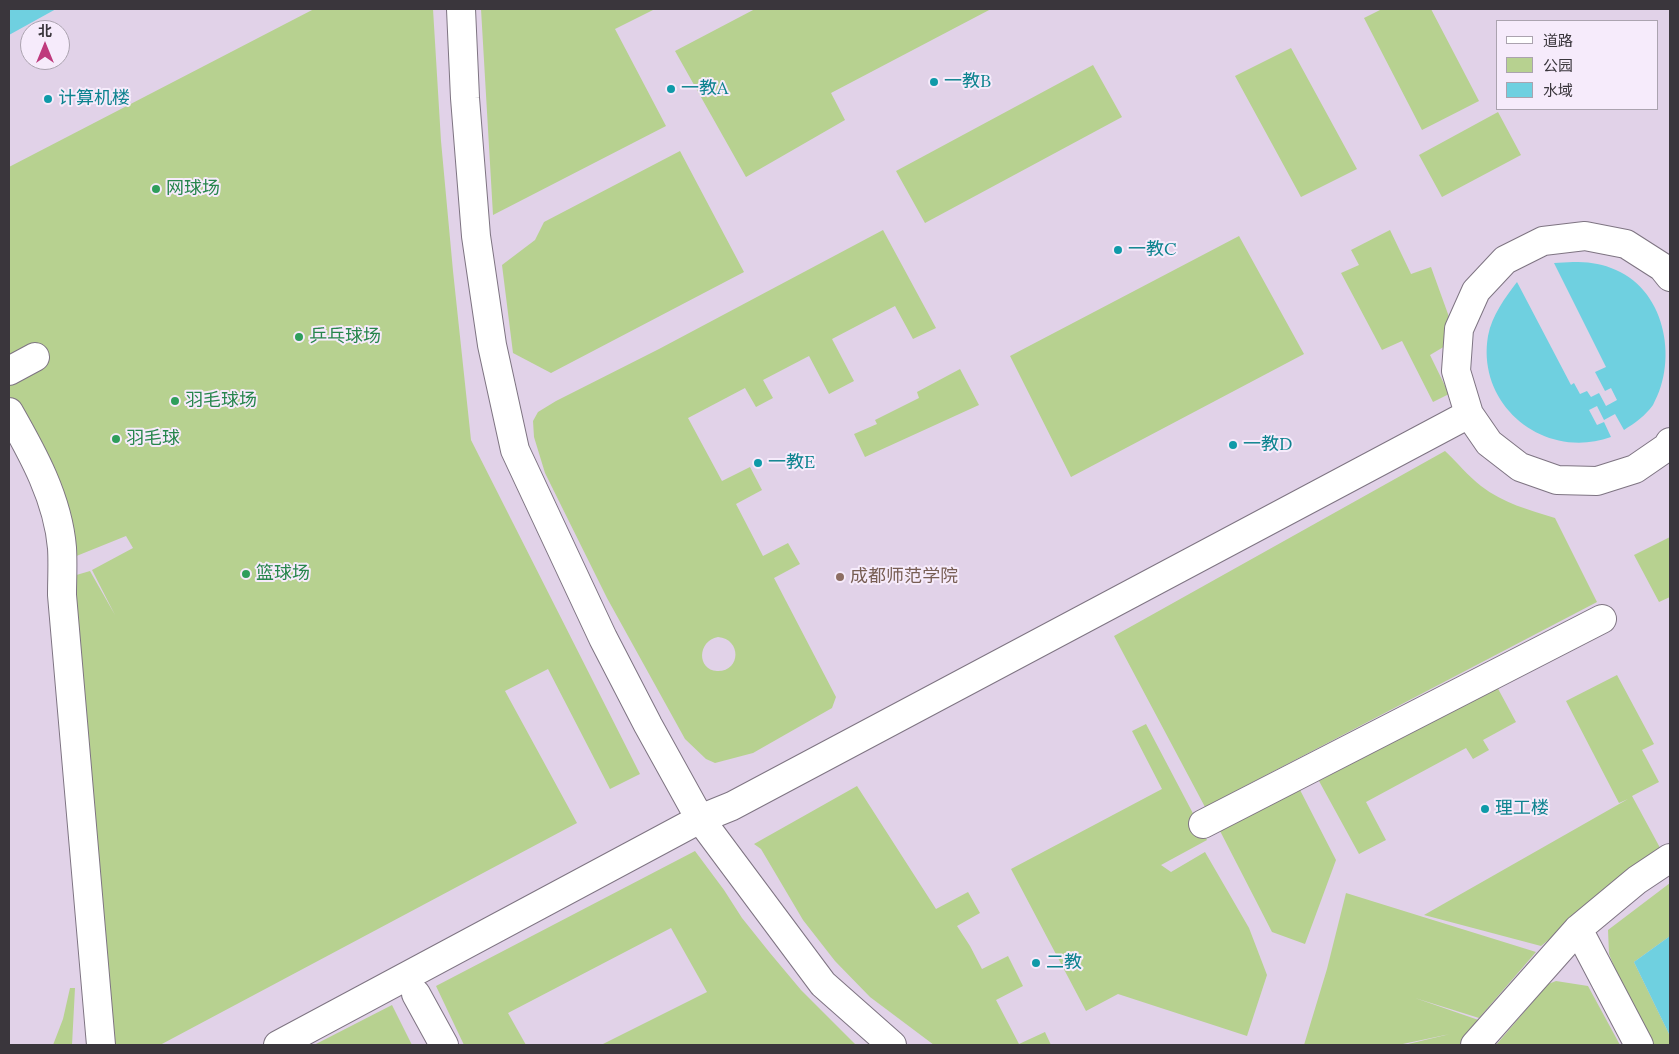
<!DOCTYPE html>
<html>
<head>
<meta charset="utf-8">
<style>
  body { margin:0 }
  #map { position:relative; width:1679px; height:1054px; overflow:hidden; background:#e9deee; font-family:Lora,"Noto Sans SC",serif }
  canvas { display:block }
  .frame { position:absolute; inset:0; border:10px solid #3a363c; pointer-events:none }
  .legend { position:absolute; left:1496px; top:20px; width:162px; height:90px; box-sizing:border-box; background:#f6ebfb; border:1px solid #aba3af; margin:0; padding:6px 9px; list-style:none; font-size:15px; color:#3a363c }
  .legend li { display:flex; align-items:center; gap:10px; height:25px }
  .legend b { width:25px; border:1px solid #aba3af }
  .north { position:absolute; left:20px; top:20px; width:50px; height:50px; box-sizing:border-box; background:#f6ebfb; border:1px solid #aba3af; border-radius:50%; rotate:0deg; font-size:14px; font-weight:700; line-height:20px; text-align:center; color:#3a363c }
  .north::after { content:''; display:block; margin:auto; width:18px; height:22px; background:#bf3a7d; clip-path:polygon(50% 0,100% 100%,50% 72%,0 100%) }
</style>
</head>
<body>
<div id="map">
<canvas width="1679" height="1054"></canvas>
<div class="frame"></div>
<ul class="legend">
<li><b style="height:6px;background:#fff"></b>道路</li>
<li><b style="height:14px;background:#b7d190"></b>公园</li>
<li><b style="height:14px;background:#6fd0e0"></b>水域</li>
</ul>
<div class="north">北</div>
</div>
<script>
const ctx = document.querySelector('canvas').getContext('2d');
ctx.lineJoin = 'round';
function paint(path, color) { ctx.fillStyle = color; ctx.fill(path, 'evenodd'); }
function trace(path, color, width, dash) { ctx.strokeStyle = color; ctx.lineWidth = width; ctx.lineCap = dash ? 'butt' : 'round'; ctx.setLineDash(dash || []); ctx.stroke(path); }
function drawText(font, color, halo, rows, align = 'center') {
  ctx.font = font + ' Lora,"Noto Sans SC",serif'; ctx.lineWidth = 4; ctx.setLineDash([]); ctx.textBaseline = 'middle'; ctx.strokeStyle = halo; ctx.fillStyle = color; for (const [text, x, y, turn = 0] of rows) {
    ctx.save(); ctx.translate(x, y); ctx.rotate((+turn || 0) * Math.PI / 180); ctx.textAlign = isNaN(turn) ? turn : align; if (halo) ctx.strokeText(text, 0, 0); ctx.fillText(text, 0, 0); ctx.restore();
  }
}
const built = new Path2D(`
  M9 9H1670V1045H9ZM1498 21H1658V109H1498ZM30 30H60V60H30Z`);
const green = new Path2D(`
  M314 9H433L441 141 453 271 471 440 640 774 610 789 548 669 505 691 577 823 160 1045H109L73 576 90 571 115 615 92 570 133 548 126 536 74 557 52 467 9 395V167Z
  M481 9H655L615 29 666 126 493 215Z
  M755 9H991L831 93 845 120 746 177 675 51Z
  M1382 9H1431L1479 101 1422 130 1364 18Z
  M1291 48 1357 169 1301 197 1235 76Z
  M1093 65 1122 117 925 223 896 171Z
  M1498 112 1521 155 1442 197 1419 155Z
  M680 151 744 272 551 373 513 353 502 265 535 240 544 222Z
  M883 230 936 328 913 339 895 306 832 339 854 381 829 394 809 356 763 380 773 398 756 407 745 388 688 418 722 481 750 467 762 490 736 504 763 556 788 543 800 564 774 578 836 697 832 708 753 753 715 763 706 759 685 739 607 598 545 473 534 437 533 421 538 412 556 401 659 349ZM718 637C742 639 741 672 717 671 697 670 697 641 718 637Z
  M1390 230 1411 274 1431 267 1457 339 1430 355 1449 394 1433 402 1402 341 1382 350 1341 273 1359 265 1351 250Z
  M1239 236 1304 354 1071 477 1010 356Z
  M960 369 979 405 865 457 854 434 877 424 875 420 919 398 917 392Z
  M1445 451C1457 462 1468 476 1481 486 1503 503 1529 510 1555 518L1597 602 1205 807 1114 636Z
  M1670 537V597L1659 602 1634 555Z
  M1617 675 1654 744 1642 750 1659 782 1632 796 1665 857 1597 901 1541 946 1424 915 1628 799 1619 803 1566 701Z
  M1496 685 1516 722 1483 740 1489 750 1473 759 1466 748 1366 802 1386 840 1359 854 1319 781Z
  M1146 724 1207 840 1161 865 1171 872 1205 852 1249 928 1267 975 1247 1036 1118 994 1086 1011 1011 869 1162 789 1132 731Z
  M857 786 936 909 968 892 980 913 957 926 970 946 982 969 1008 956 1023 986 996 1000 1019 1044 1045 1032 1051 1045H934L870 997 835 961 803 920 761 849 754 844Z
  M1299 788 1336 860 1305 944 1272 932 1219 829Z
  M695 851 724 890 742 918 770 953 801 990 856 1045H601L707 992 671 928 508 1013 526 1045H464L436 986Z
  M1670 883V936L1634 962 1670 1036V1045H1653L1622 986 1609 954 1608 930Z
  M1346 893 1536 952 1479 1018 1415 998 1493 1025 1471 1045H1404L1450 1034 1398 1045H1304L1327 969Z
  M1556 981 1588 986 1620 1045H1496L1548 984Z
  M70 988H75L72 1045H53L63 1019Z
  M392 1005 412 1045H314Z`);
const water = new Path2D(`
  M9 9H56L9 35Z
  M1573 262C1587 262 1599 263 1611 268 1665 287 1679 359 1653 405 1645 416 1635 423 1624 430L1615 414 1604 420 1597 406 1589 410 1597 425 1604 422 1611 437C1545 461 1476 406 1488 336 1492 315 1505 298 1517 282L1571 385 1574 383 1580 394 1587 391 1591 397 1599 393 1606 406 1617 400 1611 388 1605 391 1595 372 1606 367 1554 263Z
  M1670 936V1036L1634 962Z`);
const street = new Path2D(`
  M1670 277 1662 267 1626 244 1585 236 1543 241 1505 260 1476 291 1459 329 1456 371 1469 414 1489 443 1520 467 1557 480 1597 481 1635 469 1667 447 1670 442
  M9 371 35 357
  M9 412C33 454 58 499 62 548 63 564 62 580 62 595L101 1045
  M1203 824 1602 619
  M1578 929 1639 1045
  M416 994 444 1045
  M278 1045 700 819 732 806 1469 414
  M1475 1045 1578 929 1637 880 1670 858`);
const secondary = new Path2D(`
  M461 9 465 98 476 236 492 345 515 450 603 638 648 725 700 819 823 984 892 1045`);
const markers = [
  [934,82,5,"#0f9aa8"],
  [671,89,5,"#0f9aa8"],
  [48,99,5,"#0f9aa8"],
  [156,189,5,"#2e9e5b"],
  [1118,250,5,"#0f9aa8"],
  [299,337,5,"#2e9e5b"],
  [175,401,5,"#2e9e5b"],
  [116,439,5,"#2e9e5b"],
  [1233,445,5,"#0f9aa8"],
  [758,463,5,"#0f9aa8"],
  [246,574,5,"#2e9e5b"],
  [840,577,5,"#8d6e63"],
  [1485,809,5,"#0f9aa8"],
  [1036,963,5,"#0f9aa8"]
];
const cultureNames = [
  ["一教B",944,82],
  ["一教A",681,89],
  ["计算机楼",58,99],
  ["一教C",1128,250],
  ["一教D",1243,445],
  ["一教E",768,463],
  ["理工楼",1495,809],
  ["二教",1046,963]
];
const leisureNames = [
  ["网球场",166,189],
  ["乒乓球场",309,337],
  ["羽毛球场",185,401],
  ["羽毛球",126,439],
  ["篮球场",256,574]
];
const educationNames = [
  ["成都师范学院",850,577]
];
paint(built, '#e1d2e8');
paint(green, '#b7d190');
paint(water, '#6fd0e0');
trace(street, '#7e7482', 30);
trace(secondary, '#7e7482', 30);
trace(street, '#fff', 28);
trace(secondary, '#fff', 28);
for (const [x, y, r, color] of markers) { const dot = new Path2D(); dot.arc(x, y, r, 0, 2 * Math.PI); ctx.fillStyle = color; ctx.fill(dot); trace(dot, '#f6ebfb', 2); }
drawText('18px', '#0d838f', '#f6ebfb', cultureNames, 'left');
drawText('18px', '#27864d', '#f6ebfb', leisureNames, 'left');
drawText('18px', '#785e54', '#f6ebfb', educationNames, 'left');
</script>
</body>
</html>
